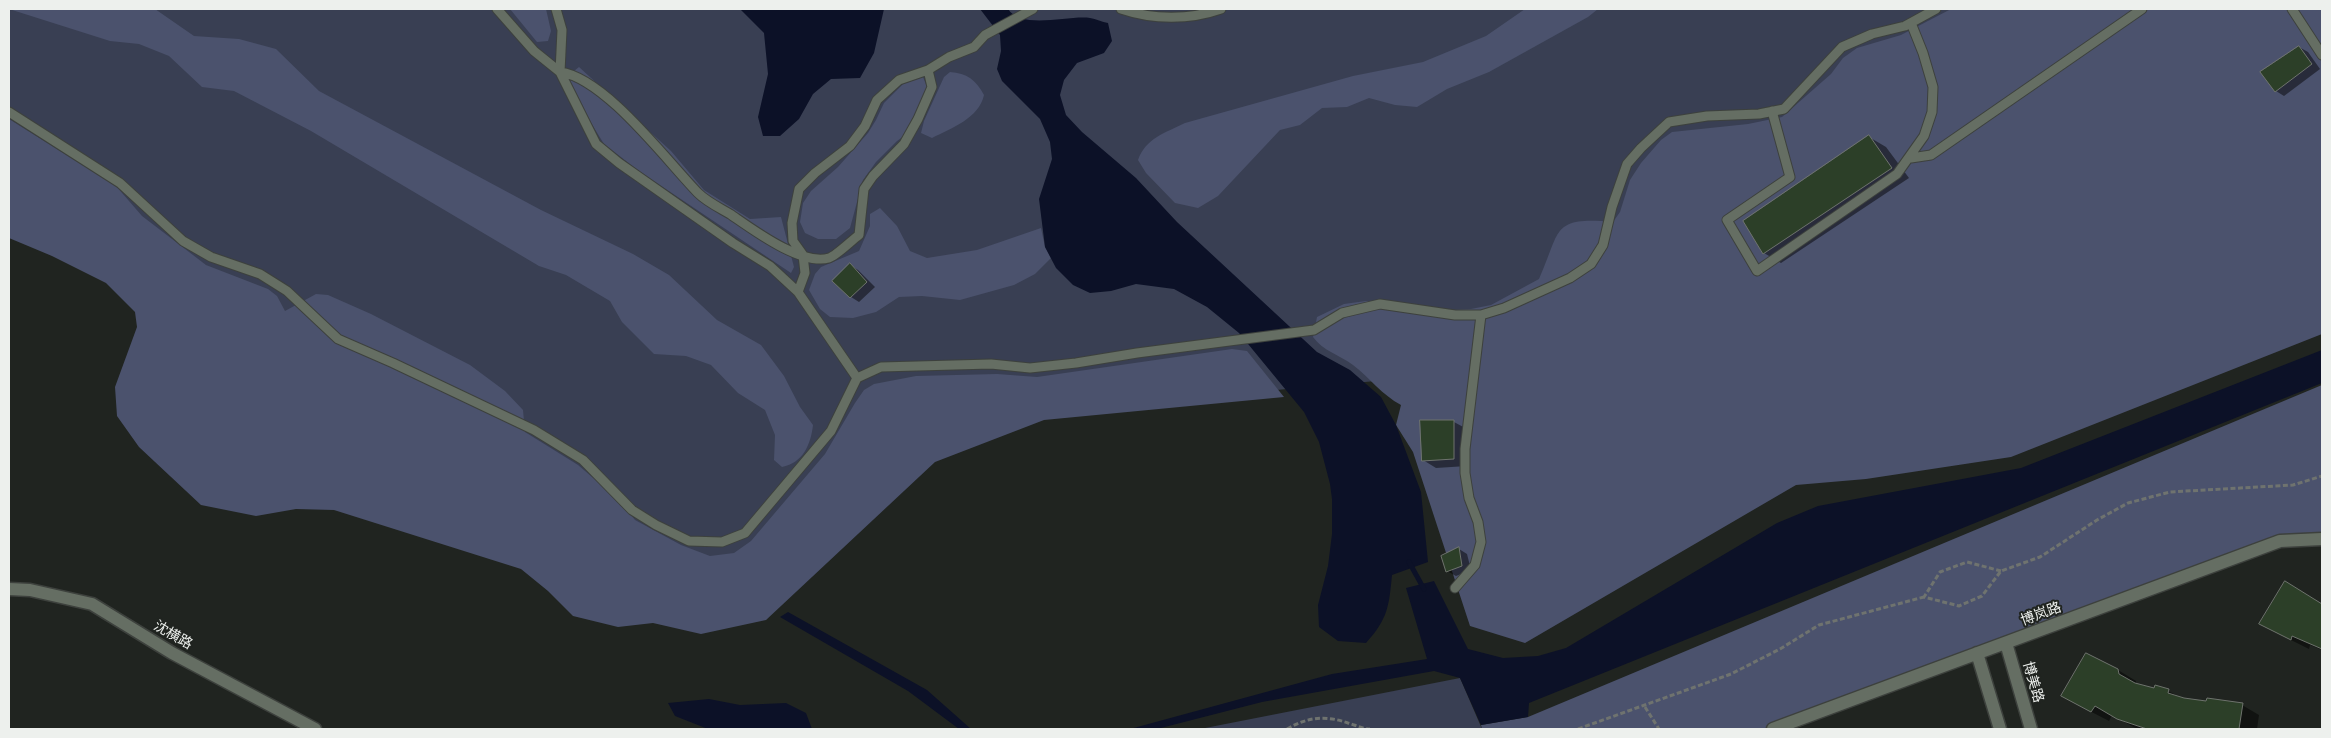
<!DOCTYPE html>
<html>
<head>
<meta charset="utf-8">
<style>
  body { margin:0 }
  #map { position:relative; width:2331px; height:738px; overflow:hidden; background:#202420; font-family:Raleway,sans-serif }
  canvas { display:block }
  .frame { position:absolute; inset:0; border:10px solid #edf0ed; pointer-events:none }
</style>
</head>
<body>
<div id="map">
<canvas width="2331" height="738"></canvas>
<div class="frame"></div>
</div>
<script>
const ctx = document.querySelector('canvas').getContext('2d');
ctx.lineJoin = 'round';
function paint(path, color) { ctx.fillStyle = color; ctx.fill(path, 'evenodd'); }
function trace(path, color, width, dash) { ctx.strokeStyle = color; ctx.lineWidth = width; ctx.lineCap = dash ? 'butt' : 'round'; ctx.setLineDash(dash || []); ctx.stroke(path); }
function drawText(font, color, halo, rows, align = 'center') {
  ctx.font = font + ' Raleway,"Noto Sans SC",sans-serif'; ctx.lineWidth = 4; ctx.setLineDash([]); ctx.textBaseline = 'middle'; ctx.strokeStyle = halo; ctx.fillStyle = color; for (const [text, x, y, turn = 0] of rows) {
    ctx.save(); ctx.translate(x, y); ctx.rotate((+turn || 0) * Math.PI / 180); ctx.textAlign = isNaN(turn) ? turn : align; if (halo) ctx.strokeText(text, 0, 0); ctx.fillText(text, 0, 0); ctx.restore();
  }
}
const green = new Path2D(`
  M9 9H2016L1387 380 1043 411 935 453 759 612 439 427 9 129Z
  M1460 678 1482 729H1200Z`);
const forest = new Path2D(`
  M9 9H155L194 36 239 39 276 49 319 91 541 210 633 254 669 275 717 320 761 345 784 376 800 407 813 425C811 444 803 463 782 467L774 460 775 435 765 410 738 393 711 365 686 356 654 354 622 322 610 301 566 275 539 266 311 131 234 91 202 87 169 56 139 44 110 41Z
  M510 9H546L551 31 548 41 537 42Z
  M1525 9H1598L1588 17 1489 72 1447 89 1417 107 1395 105 1369 98 1347 107 1322 108 1300 125 1280 130 1218 196 1198 208 1175 203 1146 173 1138 160C1146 138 1165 133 1185 123L1353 76 1423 62 1486 36Z
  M1951 9H2322V334L2011 457 1866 479 1796 485 1525 643 1470 626 1413 452 1396 425 1401 405C1382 395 1370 378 1353 365 1340 355 1323 351 1313 337L1317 317 1344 304 1366 301 1407 303 1452 310 1471 309 1491 305 1539 279C1561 231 1550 216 1613 222L1620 212 1630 180 1641 163 1661 140 1672 132 1748 124 1782 117 1831 74 1843 58 1857 48 1901 35Z
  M579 67 671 151 704 190 750 219 781 217 794 267 791 273 639 171 604 144 564 79Z
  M950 72C967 73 976 80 984 95 979 118 952 128 932 138L921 133 924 121 944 77Z
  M923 77 927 87 911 131 897 141 876 162 863 180 850 228 836 239H818L805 233 800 222 803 203 811 191 838 167 868 133 876 120 884 103 903 84Z
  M9 119 116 186 142 216 206 265 268 289 277 296 285 311 316 294 328 295 371 314 470 365 505 391 523 410 525 432 578 465 619 500 635 520 681 545 710 556 734 553 751 541 825 454 855 403 864 390 874 384 916 376 997 374 1037 377 1232 349 1247 351 1284 397 1044 420 935 462 766 620 701 634 653 623 618 627 573 616 548 591 521 569 334 510 296 509 256 516 201 505 139 447 117 416 115 387 137 327 135 312 106 283 52 256 9 238Z
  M880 208 897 226 910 251 927 258 977 250 1041 228 1045 247 1051 258 1035 274 1014 285 960 300 922 296 899 297 876 312 853 318 830 317 820 309 809 290 815 274 821 267 859 251 870 226V214Z
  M2322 385V539L2280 541 1772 729H1482L1481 725 1528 717Z`);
const water = new Path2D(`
  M740 9H884L874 53 860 78 831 79 813 94 799 119 780 136H763L758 117 768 74 764 33Z
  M980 9H1008C1021 30 1069 15 1090 18 1096 19 1102 22 1108 23L1112 41 1104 53 1077 63 1064 80 1060 95 1066 115 1082 132 1136 178 1177 222 1317 352 1350 370 1381 397 1396 425 1421 492 1428 562 1392 575C1389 606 1388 619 1366 643L1338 641 1319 627 1318 605 1328 566 1332 534V499L1330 484 1319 442 1304 412 1239 333 1207 307 1174 289 1136 284 1111 291 1090 293 1073 285 1056 268 1045 247 1039 199 1052 159 1050 142 1040 119 1002 81 997 69 1001 51 1000 35Z
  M2322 350V383L1529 703 1528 717 1481 725 1460 678 1434 671 1262 702 1157 729H1130L1332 674 1427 659 1406 588 1434 581 1468 649 1503 658 1538 656 1566 648 1777 523 1818 506 2021 468Z
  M788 612 927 690 971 729H959L908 691 780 617Z
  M709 699 740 705 786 703 806 713 812 729H708L675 716 668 703Z`);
const shadow = new Path2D(`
  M2299 47 2308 52 2320 69 2284 96 2276 91Z
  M1869 137 1886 147 1909 178 1781 263 1764 253Z
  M850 265 858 270 875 287 859 302 851 297Z
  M1454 422 1467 429V466L1436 468 1423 460Z
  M1459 549 1467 554 1471 570 1456 576 1447 571Z
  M2303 592 2322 605V650L2310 645 2309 649 2277 633Z
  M2118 670 2136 681V685L2155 690 2168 691 2184 699 2242 705 2259 715 2257 729H2137L2112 715 2109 721 2080 706Z`);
const stream = new Path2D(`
  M1409 562 1424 589`);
const building = new Path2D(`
  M2299 46 2312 64 2275 92 2260 72Z
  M1869 135 1892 168 1763 254 1743 221Z
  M850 263 867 282 850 298 832 281Z
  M1420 420H1454V459L1422 461Z
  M1459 547 1462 566 1446 572 1441 556Z
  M2285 581 2322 604V649L2292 636 2291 640 2259 624Z
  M2086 653 2118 669 2119 674 2135 683 2154 688 2155 685 2169 689 2168 693 2184 698 2206 701 2207 698 2243 703 2239 729H2147L2117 719 2095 706 2091 712 2061 696Z`);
const path = new Path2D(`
  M2001 571 1967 562 1940 572 1924 597 1959 606 1982 596 2001 571 2040 557 2097 520 2128 503 2170 492 2293 485 2322 476
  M1645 707 1659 729
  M1287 729C1308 717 1325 715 1348 723 1355 725 1363 729 1370 729
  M1578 729 1731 674 1780 649 1819 625 1924 597`);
const service = new Path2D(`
  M497 9 534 51 560 72 596 144 619 163 733 243 770 266 798 292 857 378
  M556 9 562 30 560 72
  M1121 9C1153 20 1190 20 1221 9
  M2292 9 2322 55
  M560 72C605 78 666 160 698 193 707 202 720 208 730 214 752 229 801 266 829 258 836 256 851 241 859 235L864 189 873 176 904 144 918 119 932 87 928 70
  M1772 111 1790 177 1727 220 1757 271 1897 174 1924 136 1932 112 1933 87 1923 53 1911 23
  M9 112 120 183 183 241 211 257 260 274 287 291 338 339 393 363 534 430 583 460 632 510 656 525 689 541 722 542 745 533 831 431 857 378 881 367 991 364 1030 368 1076 363 1137 353 1314 330 1342 313 1380 304 1455 315H1481L1504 308 1570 278 1591 264 1603 245 1612 207 1627 164 1641 148 1669 122 1707 116 1759 114 1784 109 1842 47 1872 34 1905 26 1936 9
  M1911 158 1931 155 2142 9
  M798 292 805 273 803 255 793 241 792 223 799 189 815 173 850 146 865 126 877 100 899 80 928 70 949 57 974 47 985 35 1033 9
  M1455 588 1475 565 1481 542 1478 522 1469 498 1465 473V449L1481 315`);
const minor = new Path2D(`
  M9 589 30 590 92 604 172 653 315 729
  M2006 643 2031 729
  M1977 653 2000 729
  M1773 729 2280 541 2322 539`);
const streetNames = [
  ["博岚路",2041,614,-20],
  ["沈横路",173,635,30],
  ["博美路",2033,682,74]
];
paint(green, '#393f53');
paint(forest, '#4b526d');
paint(water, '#0c1127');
paint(shadow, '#0007');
trace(stream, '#0c1127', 5);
paint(building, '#2c3f28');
trace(building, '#6e736d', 1);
trace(service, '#3d413d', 11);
trace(minor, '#3d413d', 15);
trace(path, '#6f736f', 3, [5, 2.5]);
trace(service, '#656e63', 9);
trace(minor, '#656e63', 12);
drawText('14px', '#edf0ed', '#202420', streetNames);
</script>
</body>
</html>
